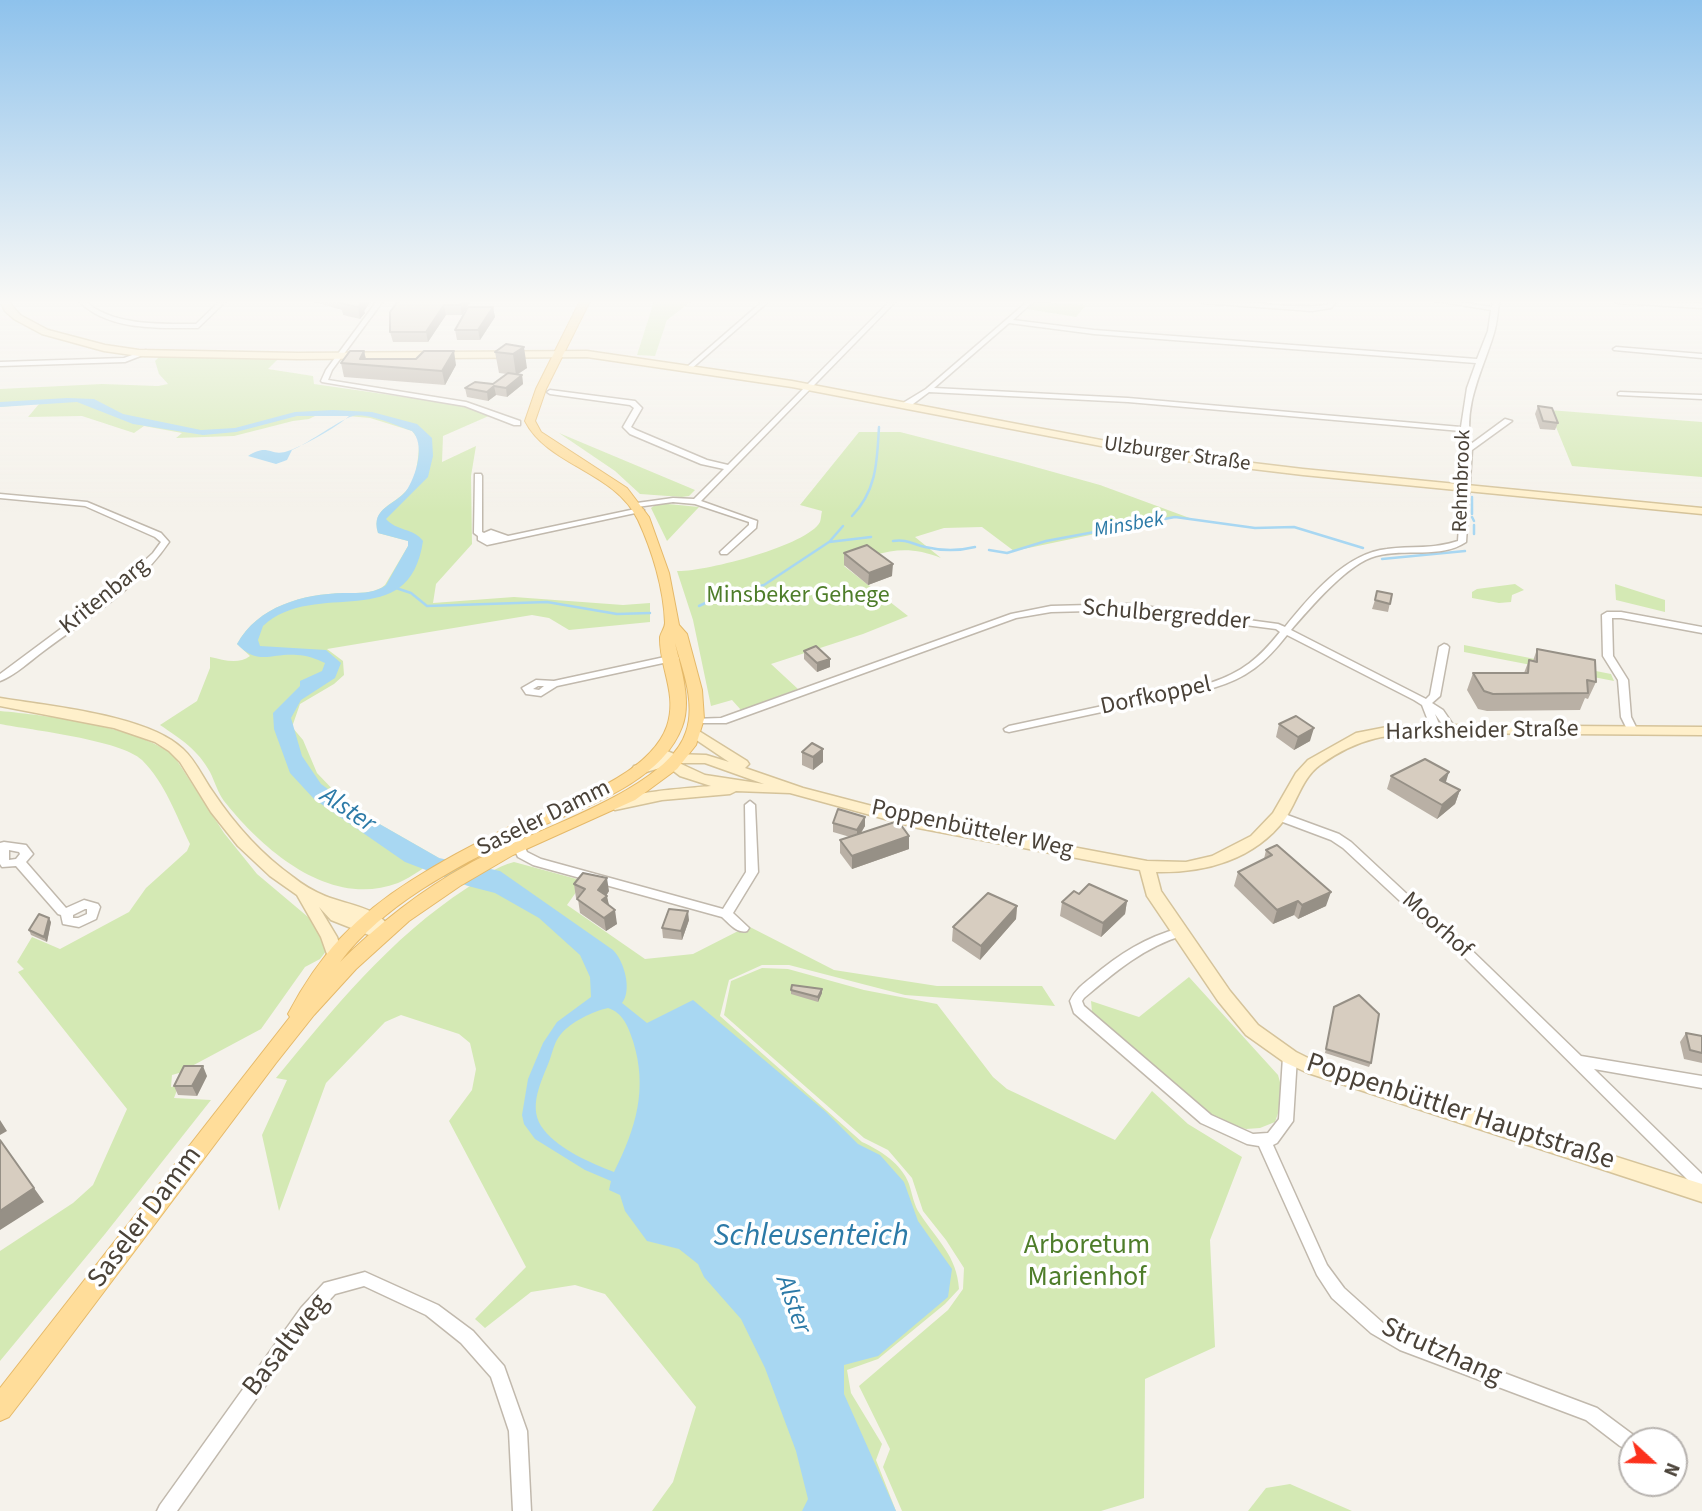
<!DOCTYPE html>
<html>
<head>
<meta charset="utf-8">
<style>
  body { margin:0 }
  #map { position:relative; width:1702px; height:1511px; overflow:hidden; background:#f5f2eb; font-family:"Source Sans 3",sans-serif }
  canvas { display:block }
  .north { position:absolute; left:1618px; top:1427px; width:70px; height:70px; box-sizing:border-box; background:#fff; border:2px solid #b7b3af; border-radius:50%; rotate:112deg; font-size:19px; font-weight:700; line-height:28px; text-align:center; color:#4a4238 }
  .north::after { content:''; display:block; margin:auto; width:24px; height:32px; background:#fc311c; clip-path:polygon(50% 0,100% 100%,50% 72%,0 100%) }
</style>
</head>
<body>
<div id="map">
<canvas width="1702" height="1511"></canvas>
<div class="north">N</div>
</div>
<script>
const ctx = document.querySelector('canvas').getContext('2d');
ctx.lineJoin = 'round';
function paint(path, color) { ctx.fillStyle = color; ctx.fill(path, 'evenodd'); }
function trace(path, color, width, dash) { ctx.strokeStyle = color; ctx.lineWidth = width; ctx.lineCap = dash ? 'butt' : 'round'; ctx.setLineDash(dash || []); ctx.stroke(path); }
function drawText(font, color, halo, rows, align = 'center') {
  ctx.font = font + ' "Source Sans 3",sans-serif'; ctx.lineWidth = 7; ctx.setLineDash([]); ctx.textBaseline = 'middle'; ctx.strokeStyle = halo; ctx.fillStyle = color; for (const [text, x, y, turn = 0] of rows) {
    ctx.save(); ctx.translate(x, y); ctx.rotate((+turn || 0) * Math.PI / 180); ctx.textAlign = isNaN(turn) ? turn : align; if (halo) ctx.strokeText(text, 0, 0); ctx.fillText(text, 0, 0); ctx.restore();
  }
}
const green = new Path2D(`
  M654 301H692L667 320 655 356 637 355Z
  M1035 302 1086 305 1076 317 1027 309Z
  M159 357 278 359 268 369 313 376 314 384 460 405 491 415 443 436 442 462 476 446 471 476 472 544 436 584 433 603 514 597 623 605 650 603V622L569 630 549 618 532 615 327 649 343 661 344 675 334 684 300 704 292 727 303 740 317 773 339 796 362 814 439 858C426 866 412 877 398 883 330 909 263 850 224 801 218 793 215 782 210 772 198 750 181 739 160 725L197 701 210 668V657C224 660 238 665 250 656L237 644C258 606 303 594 344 593 357 593 375 594 385 585L408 546V541L378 533C371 508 393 506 407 490 417 479 419 455 419 440L412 431 370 418 336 415H317L309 419 293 421 234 436 176 438 182 433 144 426 134 433 82 416 28 417 39 404 0 407V389L102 384 158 386 168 384 159 374 155 361Z
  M1549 410 1702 422V477L1572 466Z
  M859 432H900L1021 463 1100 485 1195 520 1176 517 1014 551 982 527 944 528 915 537 941 558C904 543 880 552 844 566L908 616 863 634 771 664 798 689 741 710 732 700 711 706 693 620 677 571C704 572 807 546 820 522 821 519 821 515 822 511L800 505Z
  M559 433 695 490 689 496 682 497 640 494 615 471Z
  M658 503 699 507 667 541 651 508Z
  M1515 584 1524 590 1512 595 1511 602 1499 603 1472 598V592L1477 589Z
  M1615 584 1665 600V612L1616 600Z
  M1464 645 1611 674 1614 681 1464 652Z
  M0 711C45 715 140 727 174 756L224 833 257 874 314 922 324 939 327 950 320 959 305 967 261 1029 190 1067 186 1071 172 1075 171 1087 179 1085 174 1098 211 1100 105 1234 0 1361V1251L73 1203 93 1185 127 1109 18 972 24 969 17 962 32 937 60 949 129 912 146 888 187 851 190 844C176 815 165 783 142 760 121 740 31 730 0 724Z
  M514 862 584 881 567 905 645 959 693 954 748 926 834 970 937 986H1042L1055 1006 905 995 789 965H762L729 980 720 1016 862 1142C880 1150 902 1164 909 1184 912 1193 914 1206 920 1214 937 1240 957 1256 959 1289L945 1304 878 1359 847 1370 851 1393 882 1444 876 1460 896 1511H652L673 1482 696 1407 605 1294 575 1285 531 1292 485 1328 475 1319 526 1267 449 1121 472 1090 476 1069 470 1043 459 1034 401 1015 385 1022 326 1083 279 1211 262 1135 287 1080 276 1078C334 1008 390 938 467 888 482 879 496 866 514 862Z
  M762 968 788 969 864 990 937 1004 993 1077 1007 1089 1115 1140 1152 1091 1188 1124 1242 1157 1210 1240 1215 1347 1145 1379 1144 1498 1101 1511H902L883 1467 890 1449 859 1386 948 1310 963 1289 964 1268 946 1240 923 1211 912 1178 888 1150 864 1138 724 1015 731 981Z
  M1189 977 1278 1075 1284 1096 1275 1122 1260 1128 1246 1129 1212 1118 1092 1012 1091 1001 1139 1017Z
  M1290 1484 1352 1511H1248L1266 1488Z`);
const water = new Path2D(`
  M67 398 94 399 123 414 201 430 235 428 295 412 333 410 372 412 417 424 432 438 433 456 428 477 386 519C396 531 414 528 423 541 409 636 316 577 263 626L258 640 260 646 326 650 341 663 335 678 301 700 291 718 302 756 321 784 362 814 439 858 500 871 613 950C625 962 632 991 622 1003L647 1023 693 1000 826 1112 858 1144 880 1155 904 1182 918 1221 952 1269 948 1297 878 1356 844 1365V1394L896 1511H802L808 1499 796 1451 765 1368 741 1319 704 1277 698 1264 679 1249 647 1241 625 1211 620 1195 609 1190 611 1181 585 1170 535 1139 524 1124 522 1115 528 1079 543 1043 557 1022 591 997 590 977 580 955 539 918 495 893 468 886 405 862 314 799 290 773 274 729 273 713 300 686V681L322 671 325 663C316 659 307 655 297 655 271 653 258 666 237 644 258 606 303 594 344 593 357 593 375 594 386 585L408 546V541L378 533C370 506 397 506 408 488 417 473 425 444 412 431 396 426 371 413 353 416 341 419 309 443 292 450L287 460 276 464 248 456C269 443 269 456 285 452 300 448 339 426 349 416H297L236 432 203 435 133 424 77 402 0 407V402ZM608 1008C623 1013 628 1026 633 1041 648 1089 636 1128 614 1172 591 1163 560 1150 544 1130 526 1108 542 1081 550 1059 553 1050 555 1041 561 1034 571 1022 593 1011 608 1008Z`);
const stream = new Path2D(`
  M1472 497V514
  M852 516C877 490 877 461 879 427
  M1472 517 1474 521
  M1474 525V534
  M830 541 843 526
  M893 541C907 539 912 544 925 547 942 551 959 551 975 547
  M989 550 1007 553 1046 541 1175 517 1255 528 1294 527 1363 548
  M1382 559 1465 551
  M396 588 411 593 427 606 547 602 617 614 650 613
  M699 606 720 596 764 585 829 542 871 537`);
const street = new Path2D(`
  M79 301H85C113 326 160 324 196 324L220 301H226L198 328C160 328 107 331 79 301Z
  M377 301H383L332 370 328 380 466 402 520 421V425H514L465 406 322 382 321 381 326 370Z
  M763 301H769L691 369H687V367Z
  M890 301H896L701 501 757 521 756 528 727 554H721L720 552 749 525V522L695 504 673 502 637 507 633 505 637 503 673 498 694 499 724 469 701 464 630 434 623 427 634 408 630 405 550 394 547 392 550 390 635 401 642 408 631 427 636 430 707 460 728 465Z
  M1028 301H1034L1013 320 1094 330 1477 359 1488 331 1491 310 1436 301H1450L1492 307 1493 301H1499C1498 311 1497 323 1494 333 1483 370 1463 404 1471 444L1505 419 1512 421 1472 450 1466 542C1441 559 1405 548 1376 556 1348 563 1310 608 1291 630L1426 699 1430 695 1439 647 1444 644 1447 645 1449 647 1440 696 1432 703 1443 710 1456 729 1455 731H1447L1435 714 1441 729 1436 732 1432 731 1422 705 1414 700 1287 635C1265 663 1247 678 1213 688L1009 732 1005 731 1004 729 1009 726 1210 683C1243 672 1259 658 1280 632L1276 629 1129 610 1051 612 1016 618 726 723H693L692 721 693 719 721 718 1011 614 1051 606 1129 604 1278 624 1285 627C1310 596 1346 553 1387 549 1411 546 1435 549 1458 541L1464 449 1461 431 1128 402 929 392 909 407H903V403L926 389ZM1009 323 1094 334 1476 363 1467 388 1461 427 1128 398 934 388Z
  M1200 301C1242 299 1285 310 1327 305L1331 301H1337L1331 308 1312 311 1203 303Z
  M1615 301H1644L1702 304V308L1618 303Z
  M1616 347 1702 354V358L1614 350 1613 349Z
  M146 350 148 351V353L125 362 0 366V362L124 358Z
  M1620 392 1702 395V399L1618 395V393Z
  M475 474H481L482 476V532L484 533 491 530 508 536 640 508 644 510 640 512 487 545 478 540V536L474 533Z
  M0 494 87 502 161 533 169 542C139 587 88 618 45 650 31 660 16 675 0 681V674L113 590 153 553 161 542 155 537 85 506 0 498Z
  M1607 612H1621L1702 627V633L1621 618H1612L1613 656 1628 680 1631 717 1638 731 1633 734 1629 733 1621 717 1618 680 1603 656 1602 615Z
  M674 655 679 658 677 660 557 686 541 696 526 694 522 688 536 680 554 681ZM538 686H544L539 690 533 689Z
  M750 801 755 805 758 872 733 913 749 928 747 931C737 934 729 923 722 917L533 865 518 857 506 832 508 829H516L527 852 541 859 723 909 746 872 745 805Z
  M1279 812 1339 834 1351 842 1451 935 1458 937 1581 1056 1702 1076V1088L1594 1069 1702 1174V1190L1697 1189 1450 943 1443 941 1343 848 1331 840 1275 819 1273 816 1275 813Z
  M4 842 26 845 33 854 26 862 66 908 84 900 98 904 100 907 96 919 79 927 63 924 61 915 58 914 16 866 2 867 0 864V843ZM9 850 19 852 20 854 16 859 9 860ZM85 909H87V914L78 918H73V915Z
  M1180 928 1184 929 1186 932 1184 935C1144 947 1115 972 1084 998L1082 1001 1084 1006 1211 1115 1253 1134 1268 1133 1279 1119 1283 1057 1285 1053 1290 1052 1295 1053 1297 1057 1293 1121 1277 1143 1273 1145 1327 1265 1344 1288 1383 1323 1411 1338 1597 1408 1632 1434 1635 1440 1632 1441V1446L1626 1449 1620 1446 1586 1420 1400 1350 1371 1333 1332 1298 1317 1275 1259 1146 1247 1144 1201 1123 1074 1013 1070 1001C1075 990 1083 984 1092 977 1119 954 1146 937 1180 928Z
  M365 1272 438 1305 473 1331 504 1366 527 1431 531 1511H513L509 1431 491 1377 461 1343 426 1315 364 1286 335 1294 313 1318 177 1511H157L160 1505 301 1308 324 1283Z`);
const secondary = new Path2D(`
  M0 301H8L20 315 48 330 105 345 139 350 298 353 587 351 792 381 1169 453 1303 469 1702 508V514L1303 475 1169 459 792 387 587 357 298 359 139 356 104 351 42 334 14 319 5 311Z
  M0 698C48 706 148 715 183 749 196 761 203 778 213 792 235 825 261 854 293 877 303 885 313 891 325 896 350 906 378 906 393 932L391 936C384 938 380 937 376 932L369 935 331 920 319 907 337 937 342 953 340 957 334 959 328 957 321 937 297 895 270 876 238 846 211 812 180 762 169 751 155 742 114 728 0 706Z
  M1436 725 1702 727V735L1436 733C1387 734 1361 736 1320 765 1302 778 1297 802 1285 819 1254 860 1205 873 1156 872L1161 891 1230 991 1258 1025 1296 1052 1314 1061 1702 1184V1202L1308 1073 1284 1062 1246 1035 1218 1001 1147 896 1140 870 918 828 790 793 736 791 730 794 662 800 615 810 608 805C620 792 690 788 711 786L680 776 667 766 639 774 632 769 634 766 662 758 660 755 662 752 667 751 674 754 706 755 729 762 689 735 687 732 694 728 747 761 749 764 745 768 803 788 918 818 1147 861 1186 862 1212 856 1251 836 1273 813 1296 773 1308 760 1356 733 1392 726ZM679 763H705L764 784 705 775Z`);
const primary = new Path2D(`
  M580 301H590L546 389 535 421 541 432 627 488 649 517 669 573 679 625 687 634 702 690 704 719 696 745 677 769 635 800 513 855 460 886 409 921 356 969 314 1015 276 1063 36 1382 9 1417 0 1421V1388L290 1017 288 1014C319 955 356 915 412 880 442 861 474 844 505 829 553 806 648 780 667 726 678 694 659 667 660 637 661 632 665 628 665 623 664 589 652 550 638 520 615 471 548 466 525 421L536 389ZM675 643C683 671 696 704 686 732 667 792 521 834 467 865 420 891 377 925 340 962 383 905 454 868 517 837 570 811 659 788 682 727 692 701 681 670 675 643Z`);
const wall = new Path2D(`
  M311 301H371L364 311 365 313 360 319 343 315 342 310Z
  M398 301H470V302L462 315H446L428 342H393L390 332Z
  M493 307 495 317 480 340H457L455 330Z
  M506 344 527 368 517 375H522L523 384 507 397 496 395 488 401 467 397 465 388 493 384 507 374 499 373 495 352Z
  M364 351 366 359 456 365 445 385 344 377 341 363Z
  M1538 406 1558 423 1555 430 1540 429 1535 414Z
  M844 553 892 576 868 585 844 565Z
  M1392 594 1388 612 1372 609 1375 600Z
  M1537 649 1596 682 1588 699 1585 698 1580 710 1487 711 1478 709 1467 690 1473 673H1524L1529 660 1533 661Z
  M804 651 830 667 817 672 804 659Z
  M1279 724 1310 741 1294 750 1276 737Z
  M823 749V762L813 770 802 765V752Z
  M1391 776 1445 783 1460 790 1455 804 1437 819 1387 789Z
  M833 823 865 826 861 833 909 836V849L852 869 840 853V840L850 837 833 832Z
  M1266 850 1326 906 1298 919 1294 915 1273 924 1234 886 1238 872 1264 859Z
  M574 884 609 891 606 896 609 905 617 924 606 931 580 913 578 899 576 898Z
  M1079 894 1127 901 1125 914 1101 937 1060 916 1062 902Z
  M1017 906 1016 919 980 960 952 941 953 927Z
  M689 920 682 940 663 938 662 928Z
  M51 922 47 942 31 935 29 930Z
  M791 990 822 993 818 1002 791 994Z
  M1334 1007 1371 1063 1369 1067 1325 1053Z
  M1686 1033 1702 1036V1063L1684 1059 1680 1042Z
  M207 1076 197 1096 178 1095 174 1086Z`);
const shadedWall = new Path2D(`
  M359 301H371L364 311 365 313 360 319 358 307Z
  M463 301H470V302L462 315 460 305Z
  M444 305 446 315 428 342 426 332Z
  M493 307 495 317 480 340 478 330Z
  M524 347 527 368 516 375 513 354Z
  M364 351 367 365 360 359Z
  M454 351 456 365 445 385 442 371Z
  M522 375 523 384 507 397 506 388Z
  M494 386 496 395 488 401 487 392Z
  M893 564 892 576 868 585 869 573Z
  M830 659V667L817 672V663Z
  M1314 728 1310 741 1294 750 1298 737Z
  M823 749V762L813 770V757Z
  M1449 772 1445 785 1440 780Z
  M1460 790 1455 804 1437 819 1442 805Z
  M865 817V826L857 839V830Z
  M909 836V849L852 869V856Z
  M607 878 609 891 604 899 607 896 610 910 601 904 598 890Z
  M1331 892 1326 906 1298 919 1302 905Z
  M1127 901 1125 914 1101 937 1103 923Z
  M1298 901 1294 915 1273 924 1277 910Z
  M1017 906 1016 919 980 960 981 946Z
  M615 910 617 924 606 931 604 918Z
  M688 911 689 920 682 940 681 931Z
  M49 918 51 922 47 942 44 937Z
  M822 989V993L818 1002V997Z
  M203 1066 207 1076 197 1096 192 1086Z
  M0 1120 7 1131 0 1135Z
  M34 1188 44 1202 0 1230V1211Z`);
const building = new Path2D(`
  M345 301H362L358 307 340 303Z
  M398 301H463L460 305H444L426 332H390V312Z
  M468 307H493L478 330H455Z
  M506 344 524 347 513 354 495 352Z
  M350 351H364L360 359H416L424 351H454L442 371 341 363Z
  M508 373 522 375 506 388 494 386 487 392 465 388 475 382 493 384Z
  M1538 406 1552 408 1558 423 1543 421Z
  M867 545 893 564 869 573 844 553Z
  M1377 591 1392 594 1390 604 1375 600Z
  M816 646 830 659 817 663 804 651Z
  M1537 649 1595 660 1596 682 1587 680 1588 693 1493 694 1484 691 1473 673H1528L1529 660 1537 662Z
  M1296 716 1314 728 1298 737 1279 724Z
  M812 743 823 749 813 757 802 752Z
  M1425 759 1449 772 1440 780 1460 790 1442 805 1391 776Z
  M838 809 865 817 857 830 833 823Z
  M898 821 909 836 852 856 840 840Z
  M1277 845 1331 892 1302 905 1298 901 1277 910 1238 872 1272 855 1266 850Z
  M583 873 607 878 598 890 607 896 602 900 615 910 604 918 577 899 585 889 574 884Z
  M1089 884 1127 901 1103 923 1062 902 1074 891 1079 894Z
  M988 893 1017 906 981 946 953 927Z
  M669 909 688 911 681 931 662 928Z
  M39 914 49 918 44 937 29 930Z
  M792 985 822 989 818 997 791 990Z
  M1359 995 1379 1014 1371 1063 1326 1049 1334 1007Z
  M1686 1033 1702 1036V1053L1690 1050Z
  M184 1066H203L192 1086H174Z
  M0 1140 34 1188 0 1211Z`);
const farStreetnames = [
  ["Ulzburger Straße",1177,455,8],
  ["Rehmbrook",1463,481,-88]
];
const farWaternames = [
  ["Minsbek",1129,526,-10]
];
const streetNames = [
  ["Kritenbarg",105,597,-39],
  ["Schulbergredder",1166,616,5],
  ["Dorfkoppel",1156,697,-12],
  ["Harksheider Straße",1482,732,-1],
  ["Saseler Damm",544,819,-26],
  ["Poppenbütteler Weg",972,830,12],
  ["Moorhof",1436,926,42]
];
const parkNames = [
  ["Minsbeker Gehege",798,597]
];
const waterNames = [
  ["Alster",347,811,34],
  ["Alster",792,1305,70]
];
const nearStreetnames = [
  ["Poppenbüttler Hauptstraße",1460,1113,18],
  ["Saseler Damm",146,1218,-53],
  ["Basaltweg",287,1346,-52],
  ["Strutzhang",1441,1353,24]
];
const nearParknames = [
  ["Arboretum",1087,1247],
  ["Marienhof",1087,1279]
];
const nearWaternames = [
  ["Schleusenteich",811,1238]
];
paint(green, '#d4e9b4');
paint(water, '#a8d7f2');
trace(stream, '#a8d7f2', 2.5);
trace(street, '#c1b9ad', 3);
trace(secondary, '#d5c39a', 3);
trace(primary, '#e5b969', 2);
paint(street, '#fff');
paint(secondary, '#fff0cb');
paint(primary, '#ffdd9a');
paint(wall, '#b9b0a5');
paint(shadedWall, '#969086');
paint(building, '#d7cdc0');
trace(building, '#969086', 2);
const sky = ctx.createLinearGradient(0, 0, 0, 512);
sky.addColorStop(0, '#8ec2ec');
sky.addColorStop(0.59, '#faf9f6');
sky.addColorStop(1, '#faf9f600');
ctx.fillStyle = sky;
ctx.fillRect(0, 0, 1702, 512);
drawText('21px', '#4a4238', '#fff', farStreetnames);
drawText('italic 21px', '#2c7aa7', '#fff', farWaternames);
drawText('24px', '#4a4238', '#fff', streetNames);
drawText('24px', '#4e7d2a', '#fff', parkNames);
drawText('italic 26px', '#2c7aa7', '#fff', waterNames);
drawText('28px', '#4a4238', '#fff', nearStreetnames);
drawText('28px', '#4e7d2a', '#fff', nearParknames);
drawText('italic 32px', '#2c7aa7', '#fff', nearWaternames);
</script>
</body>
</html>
